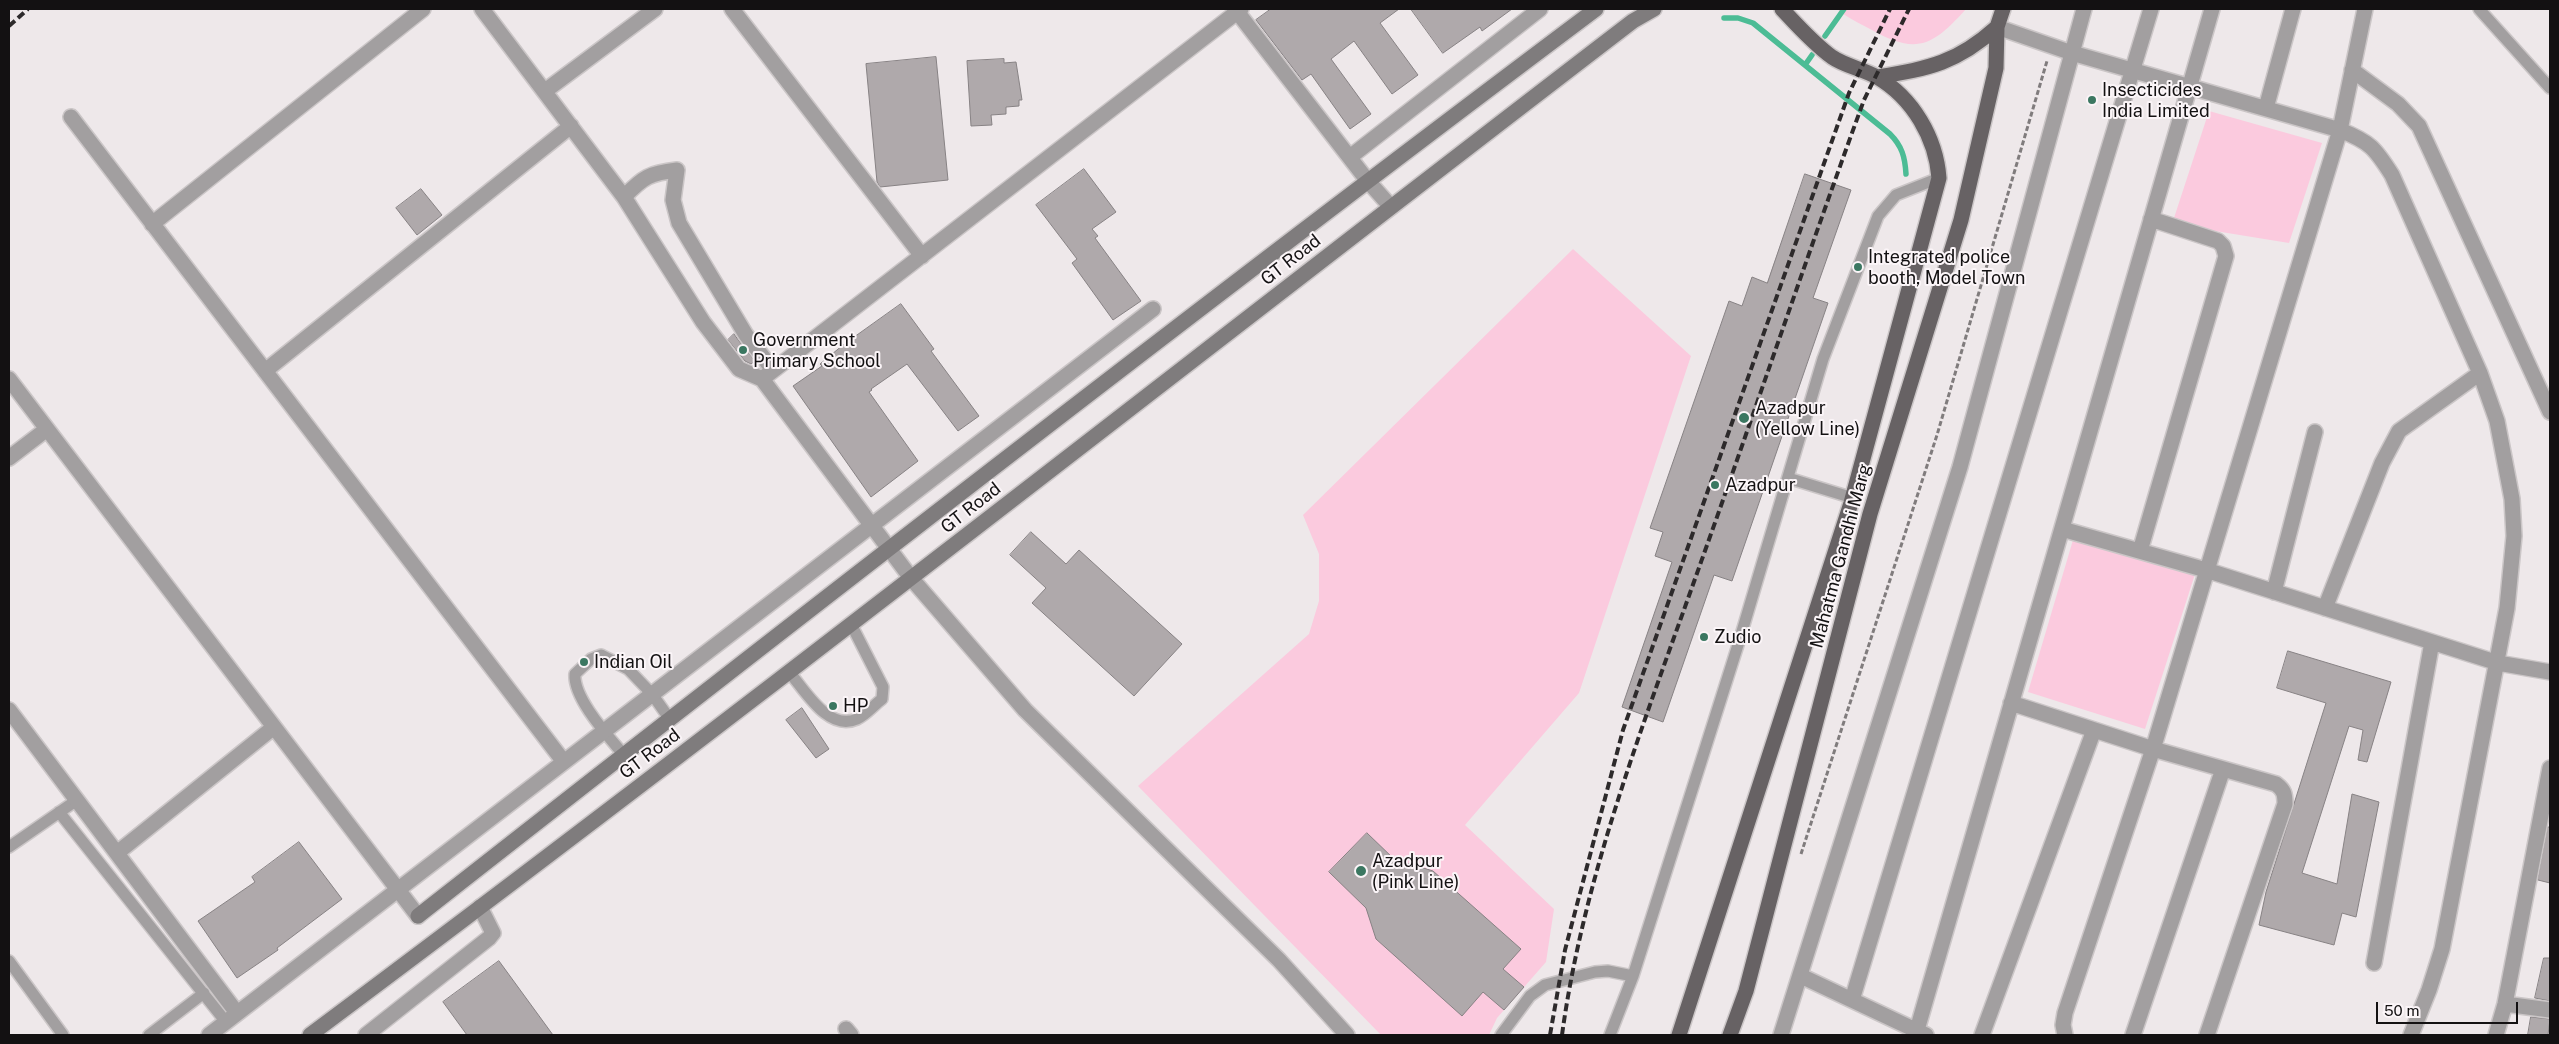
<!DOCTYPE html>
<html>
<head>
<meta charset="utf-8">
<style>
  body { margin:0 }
  #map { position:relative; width:2559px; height:1044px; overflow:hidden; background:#eee8ea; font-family:"Public Sans",sans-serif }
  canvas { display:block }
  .frame { position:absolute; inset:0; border:10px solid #131112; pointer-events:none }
  .scale { position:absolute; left:2376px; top:1002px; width:142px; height:22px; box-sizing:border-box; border:2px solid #131112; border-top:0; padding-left:6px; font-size:15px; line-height:18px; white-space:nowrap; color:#131112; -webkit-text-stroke:4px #fbf5f8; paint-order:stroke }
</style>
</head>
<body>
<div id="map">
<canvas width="2559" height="1044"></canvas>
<div class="frame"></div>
<div class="scale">50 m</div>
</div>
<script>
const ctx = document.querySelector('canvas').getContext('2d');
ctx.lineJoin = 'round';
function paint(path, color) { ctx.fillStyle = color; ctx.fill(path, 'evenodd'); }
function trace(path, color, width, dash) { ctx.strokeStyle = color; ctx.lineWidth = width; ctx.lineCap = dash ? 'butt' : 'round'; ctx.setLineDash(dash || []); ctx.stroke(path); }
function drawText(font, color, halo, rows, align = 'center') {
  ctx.font = font + ' "Public Sans",sans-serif'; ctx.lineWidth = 4; ctx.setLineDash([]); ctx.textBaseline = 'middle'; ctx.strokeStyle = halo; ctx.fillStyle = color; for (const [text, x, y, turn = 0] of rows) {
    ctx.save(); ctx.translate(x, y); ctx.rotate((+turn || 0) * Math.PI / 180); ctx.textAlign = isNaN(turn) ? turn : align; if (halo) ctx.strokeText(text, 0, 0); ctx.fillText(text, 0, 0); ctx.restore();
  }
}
const green = new Path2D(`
  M1837 9H1966C1932 47 1916 55 1870 29 1859 23 1846 17 1837 9Z
  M2209 111 2322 143 2289 243 2172 224Z
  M1573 249 1691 356 1579 693 1465 825 1554 909 1546 962 1497 1018 1489 1035H1381L1138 786 1309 634 1319 601V554L1303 515Z
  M2073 540 2196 571 2145 729 2028 692Z`);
const stream = new Path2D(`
  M1724 18H1738L1753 23 1890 134C1902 146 1905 157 1906 174
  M1825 36 1844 9
  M1805 65 1812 55`);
const building = new Path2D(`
  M1271 9H1399L1380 23 1418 75 1392 94 1354 41 1331 59 1371 114 1350 129 1311 74 1302 80 1256 20Z
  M1411 9H1512L1482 31 1480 27 1443 53Z
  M936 57 948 180 880 187 877 182 866 64Z
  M1004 59V63L1016 62 1022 100H1019V106L1006 107V114L991 115 992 125 971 126 967 61Z
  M1084 169 1116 212 1092 229 1098 236 1095 238 1141 301 1113 320 1072 263 1077 259 1036 205Z
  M1805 174 1851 190 1813 298 1828 303 1732 581 1714 575 1663 722 1622 707 1672 562 1655 556 1663 532 1650 528 1729 301 1742 306 1752 277 1767 283Z
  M421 189 442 215 417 235 396 208Z
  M901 304 934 349 931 351 979 416 958 431 907 364 871 389 872 390 869 392 918 461 871 497 793 386 822 366 820 364 843 345Z
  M734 334 739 341 755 361 751 364 745 361 728 340Z
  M1031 532 1066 564 1079 550 1182 644 1134 696 1032 603 1046 588 1010 555Z
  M2288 651 2391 682 2367 762 2358 760 2363 730 2349 726 2302 873 2337 884 2352 794 2379 802 2356 917 2342 913 2334 945 2259 925 2266 892 2326 703 2277 688Z
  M802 708 829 749 816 758 786 720Z
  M2548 827H2550V883L2538 880Z
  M1367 833 1394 859 1433 871 1521 949 1503 969 1524 987 1504 1010 1483 992 1462 1016 1376 939 1366 908 1329 872Z
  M299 842 342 899 277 948 278 950 237 978 198 921 255 882 252 877Z
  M2544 958H2550V1001L2535 998Z
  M499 961 553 1035H467L443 1002Z
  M2531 1017 2550 1019 2548 1035H2528Z`);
const path = new Path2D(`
  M1801 854 1937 435 2047 61`);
const lane = new Path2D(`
  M2479 9 2550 88
  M1788 478 1853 498
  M789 672C805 690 828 732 857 719 866 715 874 705 882 699L883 687 851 624
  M623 754C608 736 573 698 575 674L591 659 601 655 628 669 652 694 669 718
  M59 812 226 1022
  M9 847 77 800
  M9 961 63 1035
  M149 1035 204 993
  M1501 1035 1530 996 1545 985 1595 972 1608 971 1633 976
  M1610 1035 1633 976 1738 645 1823 359 1878 216 1896 195 1939 178`);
const street = new Path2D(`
  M482 9 624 197 703 322 739 369 762 379 911 578 1025 710 1279 960 1347 1035
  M732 9 922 256
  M1235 9 1367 180 1391 207
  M1997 27 2072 53 2340 130C2370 142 2375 148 2392 175L2480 373 2497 421 2512 499 2514 536 2507 608 2442 949 2429 990 2411 1035
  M2352 70 2398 104 2419 126 2550 412
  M545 91 655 9
  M2266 108 2293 9
  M71 117 564 762
  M1350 157 1540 9
  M624 197C643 177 650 173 677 170L673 200 679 223 746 335 773 370
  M152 224 423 9
  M265 371 571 126
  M9 379 418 916
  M762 379 1241 9
  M9 458 47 429
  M2062 529 2206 570 2498 663 2550 672
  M2140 551 2226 256 2223 246 2218 241 2151 219
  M2274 592 2315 432
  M2325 608 2382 463 2399 431 2480 373
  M2011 703 2153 749 2276 784C2284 790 2285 794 2285 804L2207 1035
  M9 710 237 1013
  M117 853 274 727
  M2374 963 2432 642
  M1801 976 1926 1035
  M1852 1000 2151 9
  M2505 1004 2550 1010
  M846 1029 851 1035
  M1917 1030 2212 9
  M209 1035 1153 309
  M366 1035 489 938 493 933 480 907
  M1781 1035 1960 467 2084 9
  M1982 1035 2094 730
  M2065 1035 2063 1025 2065 1013 2153 749 2340 130 2365 9
  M2133 1035 2223 769
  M2496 1035 2505 1004 2550 768`);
const secondary = new Path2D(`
  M418 916C808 610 1200 306 1596 9
  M310 1035C755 703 1192 359 1633 21L1654 9`);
const primary = new Path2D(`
  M1878 77C1930 68 1957 63 1997 27
  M1679 1035 1851 503 1939 178C1936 138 1913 98 1877 77 1863 69 1845 66 1832 57 1813 43 1798 26 1782 9
  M1730 1035 1746 991 1870 514 1961 220 1996 68 1997 27 2003 9`);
const rail = new Path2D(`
  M9 26 28 9
  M1550 1035 1565 950 1623 730 1849 93 1890 9
  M1562 1035C1584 873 1647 715 1701 562 1756 408 1808 253 1864 100L1909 9`);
const markers = [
  [2092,100,5,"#3b7761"],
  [1858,267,5,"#3b7761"],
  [743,350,5,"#3b7761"],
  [1744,418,6,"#3b7761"],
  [1715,485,5,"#3b7761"],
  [1704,637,5,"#3b7761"],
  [584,662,5,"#3b7761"],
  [833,706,5,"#3b7761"],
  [1361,871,6,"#3b7761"]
];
const poiNames = [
  ["Insecticides",2102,90],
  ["India Limited",2102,111],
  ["Integrated police",1868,257],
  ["booth, Model Town",1868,278],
  ["Government",753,340],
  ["Primary School",753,361],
  ["Azadpur",1755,408],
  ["(Yellow Line)",1755,429],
  ["Azadpur",1725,485],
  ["Zudio",1714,637],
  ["Indian Oil",594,662],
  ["HP",843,706],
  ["Azadpur",1372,861],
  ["(Pink Line)",1372,882]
];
const streetNames = [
  ["GT Road",1291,260,-38],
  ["GT Road",971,508,-38],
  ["Mahatma Gandhi Marg",1841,556,-75],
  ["GT Road",650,754,-37]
];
paint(green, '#fbcade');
trace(stream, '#4cbc95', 5.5);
paint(building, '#afa9ab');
trace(building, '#878284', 1);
trace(lane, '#cbc6c7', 14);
trace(street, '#cbc6c7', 18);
trace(secondary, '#cbc6c7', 18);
trace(primary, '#cbc6c7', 18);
trace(path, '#807c7d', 3, [5, 2.5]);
trace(lane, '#a29fa0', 11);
trace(street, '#a29fa0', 15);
trace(secondary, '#7f7c7d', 15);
trace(primary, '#676264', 15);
trace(rail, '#2d2a2b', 4, [8, 4]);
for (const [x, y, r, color] of markers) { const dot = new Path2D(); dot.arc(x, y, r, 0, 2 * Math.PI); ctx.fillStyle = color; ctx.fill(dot); trace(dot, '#fbf5f8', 2); }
drawText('18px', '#131112', '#fbf5f8', poiNames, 'left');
drawText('18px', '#131112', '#fbf5f8', streetNames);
</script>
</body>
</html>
